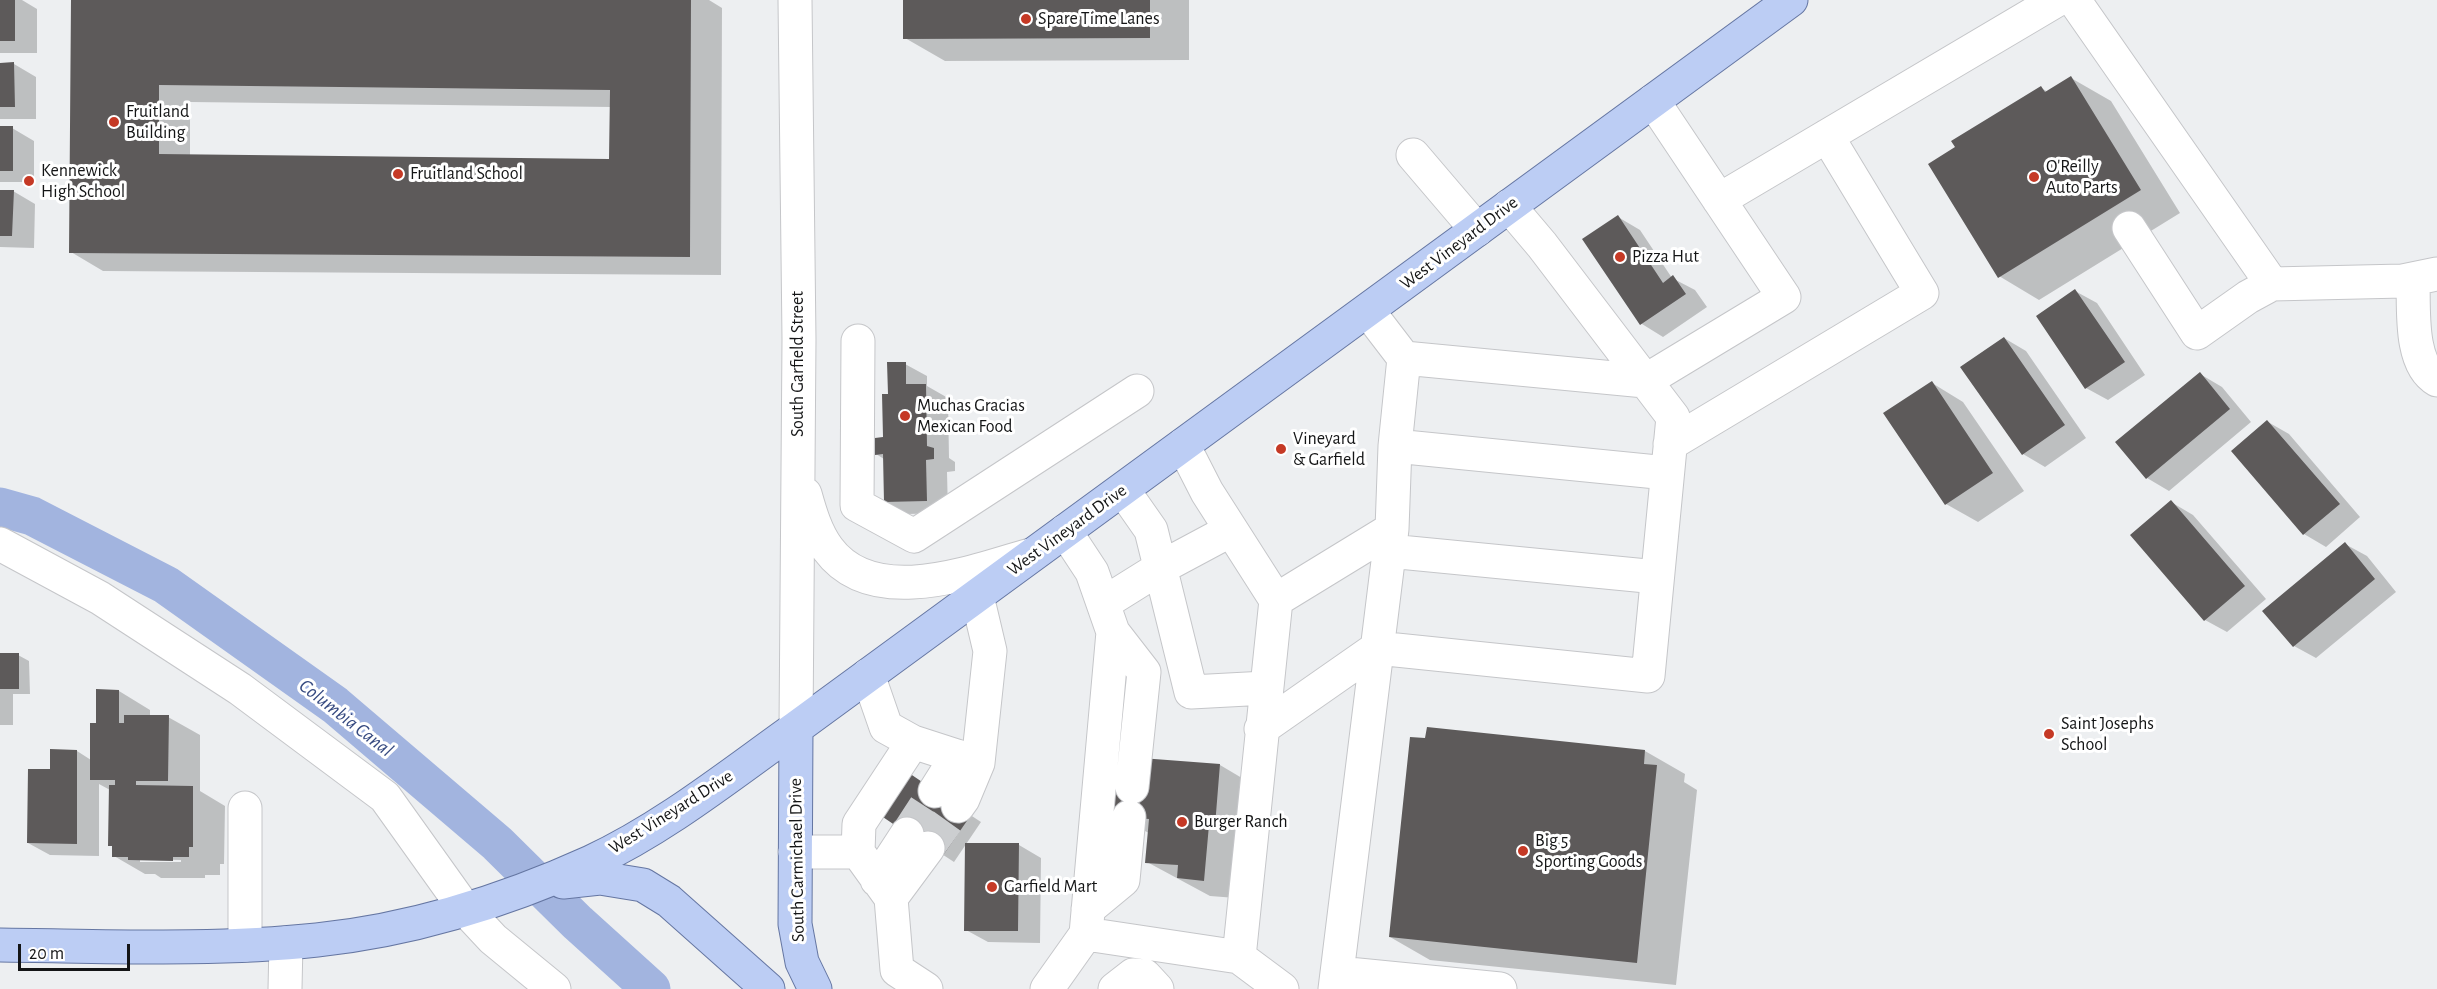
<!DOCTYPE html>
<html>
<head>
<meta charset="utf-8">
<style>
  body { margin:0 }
  #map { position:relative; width:2437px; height:989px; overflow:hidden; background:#edeff1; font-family:"Alegreya Sans",sans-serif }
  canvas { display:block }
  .scale { position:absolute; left:18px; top:944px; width:112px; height:27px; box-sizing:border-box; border:3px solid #141516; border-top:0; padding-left:8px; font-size:18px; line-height:21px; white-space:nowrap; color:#141516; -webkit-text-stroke:4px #fff; paint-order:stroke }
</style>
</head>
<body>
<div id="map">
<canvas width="2437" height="989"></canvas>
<div class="scale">20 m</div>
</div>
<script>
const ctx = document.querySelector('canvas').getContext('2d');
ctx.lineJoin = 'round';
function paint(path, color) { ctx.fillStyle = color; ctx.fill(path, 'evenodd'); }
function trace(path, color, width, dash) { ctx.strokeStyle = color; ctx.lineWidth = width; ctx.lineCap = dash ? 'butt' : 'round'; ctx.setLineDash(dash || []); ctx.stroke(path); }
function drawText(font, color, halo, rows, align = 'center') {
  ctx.font = font + ' "Alegreya Sans",sans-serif'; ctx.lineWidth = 6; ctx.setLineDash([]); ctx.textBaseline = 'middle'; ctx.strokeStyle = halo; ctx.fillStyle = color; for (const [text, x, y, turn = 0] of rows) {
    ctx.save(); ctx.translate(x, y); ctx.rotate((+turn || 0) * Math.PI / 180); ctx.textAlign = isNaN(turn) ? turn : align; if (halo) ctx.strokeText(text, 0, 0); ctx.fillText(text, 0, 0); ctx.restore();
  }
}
const shadow = new Path2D(`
  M0 0H22L37 9V53H0Z
  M72 0H709L722 8 721 275 103 271 71 252ZM190 102 611 107 610 161 190 156Z
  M904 0H1189V60L945 61 905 38Z
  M0 64H14L36 77V119H0Z
  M2071 78 2111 101 2180 213 2039 300 1999 276 1957 147 2041 88 2048 92Z
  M0 128H12L34 141V182H0Z
  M0 191H13L35 204 34 248 0 247Z
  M1618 217 1640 230 1672 278 1695 290 1707 307 1663 337 1642 324 1584 239Z
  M2075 291 2097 303 2145 375 2108 400 2086 388Z
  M2004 338 2026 351 2086 438 2045 467 2023 454Z
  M905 364 927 376V386L948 398 949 458 955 462V471L947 472 948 513 907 514 885 501 884 459 876 454 884 439 889 396Z
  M2200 374 2222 387 2251 422 2169 491 2147 478Z
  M1932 383 1963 402 2024 491 1978 522 1946 504Z
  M2268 422 2289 434 2360 517 2326 547 2304 534Z
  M2171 502 2193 515 2266 599 2227 632 2205 620Z
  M2345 544 2367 556 2396 592 2316 658 2294 646Z
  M0 655H18L29 661 30 694H13V725H0Z
  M119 691 150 710V717H168L200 735V791L225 806 224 864H220V875H205V878H161L155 874H145L114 856V847L110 845V790L99 784V856L50 855 28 843 51 771 77 751 91 760 98 724ZM140 859 181 860V862H140Z
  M1645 751 1685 774 1684 782 1697 790 1676 985 1430 960 1390 937Z
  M1143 759 1220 765 1252 784 1236 898 1210 896 1147 862 1149 833 1113 815Z
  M914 778 981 822 954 862 876 811Z
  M1019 845 1041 858 1040 943 988 942 966 930Z`);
const canal = new Path2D(`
  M0 507 32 516 166 585 335 705 498 844 578 923 651 989`);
const building = new Path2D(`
  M0 0H15V41H0Z
  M71 0H691L690 257 69 253ZM159 85 610 90 609 159 159 154Z
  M903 0H1150V38L903 39Z
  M14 62 15 107H0V63Z
  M2071 76 2141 190 1998 278 1928 164 1955 147 1951 141 2041 86 2045 92Z
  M0 126H13V171H0Z
  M0 190H14L12 236H0Z
  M1618 215 1663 283 1673 275 1686 294 1640 325 1582 239Z
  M2075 289 2125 362 2085 389 2036 316Z
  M2004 337 2065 425 2022 455 1960 367Z
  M887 362H906V384H926L927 446 934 448V459L926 460 927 501 884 502 883 454 875 455V438L883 437 882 394H888Z
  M2200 372 2230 409 2146 479 2115 442Z
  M1932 381 1993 473 1945 505 1883 413Z
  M2267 420 2340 504 2303 535 2231 451Z
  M2171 500 2245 586 2204 621 2130 535Z
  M2345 542 2375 579 2293 647 2262 611Z
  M0 653H19V689H0Z
  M96 689 119 690V723H124V715H169L168 781H136V785L193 786V847H189V857H173V861L128 860V857H112V846H108L109 785H115V780H90V723H96Z
  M1427 727 1645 750 1644 764 1657 765 1637 963 1389 937 1410 737 1425 738Z
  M50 749 77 750V844L27 843 28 769H50Z
  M1141 758 1220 764 1215 826 1209 825 1204 881 1177 878 1178 865 1145 863 1149 819 1112 816 1114 786Z
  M903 769 971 815 942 857 874 811Z
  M965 843H1019L1018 931H964Z`);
const minorTunnel = new Path2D(`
  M907 834 935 791
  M928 848 958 806`);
const minor = new Path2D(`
  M795 0 799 339 796 728
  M2074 0 2272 284
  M1413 155 1477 230
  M1719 200 2057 0
  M2129 228 2197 333 2248 297 2272 284 2403 281 2437 274
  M2413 279C2414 308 2409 364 2437 380
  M858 341 857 505 914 536 1137 391
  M1404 358 1645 381 1784 297 1653 101
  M1670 444 1922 293 1827 136
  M1183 445 1207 492 1276 600
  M1395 446 1667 473
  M1123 490 1151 530 1191 692 1266 688
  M805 494C810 512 816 533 828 549 873 610 971 572 1030 555
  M0 544 100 598 240 689 385 797 465 909 493 939 554 989
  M1389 551 1657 577
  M1104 603 1160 568 1231 530
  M1113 632 1144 672 1132 787
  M868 675 886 727 913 742 978 763 990 651 977 596
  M1261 729 1377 648 1648 676 1673 417 1542 245 1509 206
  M935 791 957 756
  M958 806 963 799 978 763
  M795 852H858L891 898 897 970 926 989
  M858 852 859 824 913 742
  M877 880 907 834
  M891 898 928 848
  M1088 909 1123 880 1129 817
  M1086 934 1239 957
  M245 945V808
  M1338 973 1500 989
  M285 989 286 943
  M1047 989 1086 934 1113 632 1092 572 1065 531
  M1115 989 1133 975 1145 976 1157 989
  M1282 989 1239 957 1276 600 1392 529 1395 446 1404 358 1368 311
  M1335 989 1392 529`);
const major = new Path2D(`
  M796 728 795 924 802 962 815 989
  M563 882 600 878 643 885 669 901 768 989
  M0 945C105 946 212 951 317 940 412 930 505 901 591 862 664 828 730 775 796 728L1791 0`);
const markers = [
  [1026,19,6,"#c53925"],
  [114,122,6,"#c53925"],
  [398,174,6,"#c53925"],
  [2034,177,6,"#c53925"],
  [29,181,6,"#c53925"],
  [1620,257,6,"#c53925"],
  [905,416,6,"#c53925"],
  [1281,449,6,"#c53925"],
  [2049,734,6,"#c53925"],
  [1182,822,6,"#c53925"],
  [1523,851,6,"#c53925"],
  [992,887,6,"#c53925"]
];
const poiNames = [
  ["Spare Time Lanes",1038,19],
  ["Fruitland",126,112],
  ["Building",126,133],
  ["O'Reilly",2046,167],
  ["Auto Parts",2046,188],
  ["Kennewick",41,171],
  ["High School",41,192],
  ["Fruitland School",410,174],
  ["Pizza Hut",1632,257],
  ["Muchas Gracias",917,406],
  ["Mexican Food",917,427],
  ["Vineyard",1293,439],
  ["& Garfield",1293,460],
  ["Saint Josephs",2061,724],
  ["School",2061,745],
  ["Burger Ranch",1194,822],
  ["Big 5",1535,841],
  ["Sporting Goods",1535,862],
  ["Garfield Mart",1004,887]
];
const streetNames = [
  ["West Vineyard Drive",1459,243,-37],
  ["South Garfield Street",798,364,-90],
  ["West Vineyard Drive",1067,530,-36],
  ["West Vineyard Drive",671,812,-32],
  ["South Carmichael Drive",797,860,-91]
];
const waterNames = [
  ["Columbia Canal",346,718,38]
];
paint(shadow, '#0003');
trace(canal, '#a2b4df', 39);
paint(building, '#5d5a5a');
trace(minorTunnel, '#ccced0', 33, [33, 16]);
trace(minor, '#c5c6c9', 35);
trace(major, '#6576a2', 35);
trace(minor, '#fff', 33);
trace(major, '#bccdf4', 33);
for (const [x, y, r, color] of markers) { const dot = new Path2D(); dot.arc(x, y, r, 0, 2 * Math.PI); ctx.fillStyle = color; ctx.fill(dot); trace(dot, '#fff', 2); }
drawText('18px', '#141516', '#fff', poiNames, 'left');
drawText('18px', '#141516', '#fff', streetNames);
drawText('italic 20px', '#364a80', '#fff', waterNames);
</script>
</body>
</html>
